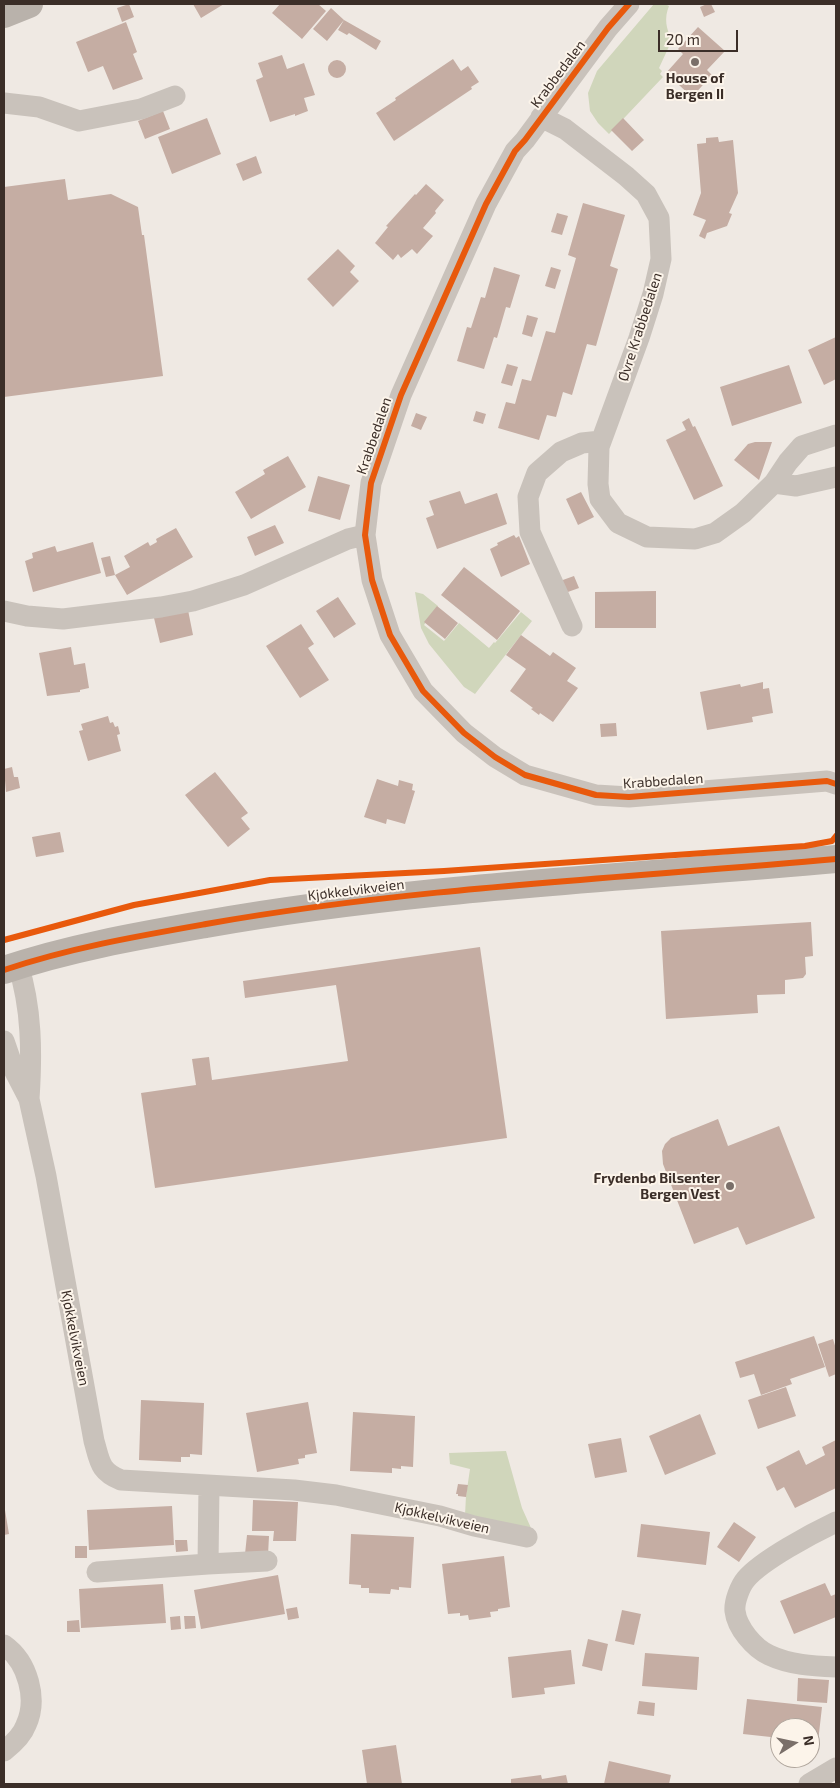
<!DOCTYPE html>
<html>
<head>
<meta charset="utf-8">
<style>
  body { margin:0 }
  #map { position:relative; width:840px; height:1788px; overflow:hidden; background:#efe9e3; font-family:"Exo 2",sans-serif }
  canvas { display:block }
  .frame { position:absolute; inset:0; border:5px solid #3b2e28; pointer-events:none }
  .north { position:absolute; left:770px; top:1718px; width:50px; height:50px; box-sizing:border-box; background:#fcf4ea; border:1px solid #afa59c; border-radius:50%; rotate:80deg; font-size:14px; font-weight:700; line-height:20px; text-align:center; color:#3b2e28 }
  .north::after { content:''; display:block; margin:auto; width:18px; height:22px; background:#7a6f69; clip-path:polygon(50% 0,100% 100%,50% 72%,0 100%) }
  .scale { position:absolute; left:658px; top:30px; width:80px; height:22px; box-sizing:border-box; border:2px solid #3b2e28; border-top:0; padding-left:6px; font-size:15px; line-height:18px; white-space:nowrap; color:#3b2e28; -webkit-text-stroke:4px #fcf4ea; paint-order:stroke }
</style>
</head>
<body>
<div id="map">
<canvas width="840" height="1788"></canvas>
<div class="frame"></div>
<div class="north">N</div>
<div class="scale">20 m</div>
</div>
<script>
const ctx = document.querySelector('canvas').getContext('2d');
ctx.lineJoin = 'round';
function paint(path, color) { ctx.fillStyle = color; ctx.fill(path, 'evenodd'); }
function trace(path, color, width, dash) { ctx.strokeStyle = color; ctx.lineWidth = width; ctx.lineCap = dash ? 'butt' : 'round'; ctx.setLineDash(dash || []); ctx.stroke(path); }
function drawText(font, color, halo, rows, align = 'center') {
  ctx.font = font + ' "Exo 2",sans-serif'; ctx.lineWidth = 4; ctx.setLineDash([]); ctx.textBaseline = 'middle'; ctx.strokeStyle = halo; ctx.fillStyle = color; for (const [text, x, y, turn = 0] of rows) {
    ctx.save(); ctx.translate(x, y); ctx.rotate((+turn || 0) * Math.PI / 180); ctx.textAlign = isNaN(turn) ? turn : align; if (halo) ctx.strokeText(text, 0, 0); ctx.fillText(text, 0, 0); ctx.restore();
  }
}
const green = new Path2D(`
  M654 4H665L669 6C664 18 666 29 672 40L659 68 662 71 660 74 663 77 609 134 598 123 590 111 588 93 597 71Z
  M415 592 423 594 438 606 424 625 444 641 459 623 489 648 494 642 495 643 521 612 532 621 475 694 464 687 429 644 421 628Z
  M506 1451 522 1508 531 1528 465 1515 466 1496 470 1469 450 1464 449 1453Z`);
const building = new Path2D(`
  M129 4 134 17 122 22 117 8Z
  M193 4H224L201 18Z
  M280 4H318L326 11 302 39 272 13Z
  M707 4H711L715 12 704 17 700 7Z
  M331 8 344 20 381 41 376 50 349 33 347 35 338 30 344 20 327 41 313 29Z
  M126 22 137 52 133 54 143 79 113 90 103 66 88 72 76 42Z
  M698 27 725 51 707 70 712 75 692 97 666 73 683 54 678 49Z
  M282 55 287 69 304 63 315 95 304 98 308 111 295 116V114L270 122 256 80 263 77 258 63Z
  M453 59 461 71 468 66 479 82 471 87 472 89 394 141 376 113 396 100 395 98Z
  M328 69a9 9 0 1 1 18 0a9 9 0 1 1-18 0Z
  M163 111 170 129 145 139 138 121Z
  M207 118 221 154 172 174 158 137Z
  M623 118 644 140 632 151 611 130Z
  M718 137 719 142 733 140 738 193 729 213 732 214 727 226 707 233 705 239 699 236 706 220 693 215 701 193 697 144 706 143V138Z
  M256 156 262 173 243 181 236 164Z
  M65 179 68 200 111 194 138 207 142 235H144L163 376 4 397V187Z
  M426 184 444 200 435 211 436 213 423 228 433 236 417 254 412 249 401 258 398 254 393 260 375 243 388 227 386 226 415 194 416 195Z
  M583 203 625 215 610 266 618 269 596 346 587 344 572 395 563 392 556 417 547 415 539 440 498 428 506 402 515 404 522 379 531 381 546 331 555 333 576 258 568 255Z
  M557 213 568 216 562 235 551 232Z
  M338 249 355 266 350 272 359 281 333 307 307 279Z
  M494 267 520 275 510 308 506 307 497 338 494 337 484 369 457 361 467 327 471 328 481 297 485 298Z
  M551 267 561 270 555 289 545 286Z
  M527 315 538 318 532 337 522 334Z
  M836 337V379L824 385 808 350Z
  M507 364 518 367 512 386 501 383Z
  M789 365 802 403 732 426 720 387Z
  M476 411 486 414 483 424 473 421Z
  M416 413 427 417 421 430 411 426Z
  M689 418 693 427 695 426 723 486 694 500 666 440 686 430 682 422Z
  M755 442H772L759 480 734 460 748 444Z
  M288 456 306 487 251 519 235 492 265 474 263 470Z
  M318 476 350 485 340 520 308 511Z
  M460 491 465 504 497 493 507 524 437 549 426 518 434 515 429 501Z
  M581 492 594 517 578 525 566 499Z
  M275 525 284 543 255 556 247 537Z
  M176 528 193 557 127 595 115 575 130 567 124 556 148 542 150 546 157 542 156 539Z
  M514 535 516 538 519 536 530 564 501 577 490 549 498 545 497 543Z
  M93 542 101 573 33 592 25 561 33 558 32 553 55 546 57 552Z
  M110 556 115 575 106 577 101 558Z
  M464 567 520 611 497 640 441 595Z
  M574 576 579 588 565 593 560 581Z
  M656 591V628H595V592Z
  M338 597 356 624 334 638 316 611Z
  M437 606 458 623 445 639 424 622Z
  M188 610 193 635 160 643 154 618Z
  M301 624 314 644 308 648 329 680 300 698 266 646Z
  M521 635 550 656 553 652 576 668 567 681 578 688 553 722 540 713 539 715 531 709 533 708 510 691 526 669 506 655Z
  M71 647 74 665 85 663 89 688 80 690V692L47 696 39 653Z
  M763 682V689L769 688 773 713 752 717 753 722 707 730 700 692 740 684 741 687Z
  M108 716 110 723 113 722 115 727 118 726 120 734 117 735 121 751 88 761 79 731 83 730 81 724Z
  M616 723 617 736 601 737 600 724Z
  M12 767 14 777H18L20 788 6 792 4 769Z
  M215 772 248 813 241 818 250 829 228 847 185 795Z
  M377 779 398 786 399 780 413 784 412 790 415 791 405 824 387 819 386 824 364 817Z
  M60 832 64 852 36 857 32 837Z
  M811 922 813 956 805 957 806 974 803 978 785 980V994L757 995 758 1013 666 1019 661 931Z
  M480 947 507 1138 155 1188 141 1093 196 1085 192 1059 209 1057 212 1080 348 1061 336 985 245 998 243 981Z
  M718 1119 728 1146 779 1126 815 1218 746 1245 738 1227 694 1244 663 1164 662 1151 665 1144 671 1138Z
  M814 1336 825 1367 790 1379 792 1384 761 1395 754 1374 740 1378 735 1362Z
  M833 1339 836 1349V1374L829 1377 818 1344Z
  M786 1387 796 1416 758 1429 748 1400Z
  M141 1400 204 1403 202 1455 190 1454V1457H181V1462L139 1460Z
  M308 1402 317 1453 305 1455V1458L298 1459 299 1464 257 1472 246 1413Z
  M353 1412 415 1416 413 1467 401 1466V1469L392 1468V1473L350 1471Z
  M700 1414 716 1454 665 1475 649 1436Z
  M621 1438 627 1472 595 1478 588 1444Z
  M836 1440V1488L795 1508 784 1487 777 1491 766 1467 799 1450 806 1465 825 1455 822 1447Z
  M458 1484 468 1485 466 1497 458 1496V1494H456Z
  M253 1500 298 1502 296 1541H273L274 1531H252Z
  M4 1504 9 1534 4 1535Z
  M172 1506 174 1545 89 1550 87 1510Z
  M734 1522 756 1537 739 1562 717 1547Z
  M641 1524 710 1532 706 1565 637 1557Z
  M351 1534 414 1537 411 1588 399 1587V1590L391 1589 390 1594 369 1593V1588H361V1585L349 1584Z
  M247 1535 269 1536 268 1555 245 1554Z
  M175 1540H187L188 1551 176 1552Z
  M75 1546H87V1558H75Z
  M504 1556 510 1607 498 1609V1611L490 1612 491 1617 469 1620 468 1615 460 1616V1613L448 1614 442 1564Z
  M278 1575 285 1614 201 1629 194 1590Z
  M825 1583 831 1596 836 1594V1617L794 1634 780 1601Z
  M163 1584 166 1623 81 1628 79 1589Z
  M297 1607 299 1618 288 1620 286 1609Z
  M622 1610 641 1614 634 1645 615 1641Z
  M180 1616 181 1629 171 1630 170 1617Z
  M184 1616H195L196 1628 185 1629Z
  M79 1620 80 1632H67V1621Z
  M588 1639 608 1644 602 1671 582 1666Z
  M571 1650 575 1684 544 1688 545 1694 512 1698 508 1657Z
  M645 1653 699 1657 697 1690 642 1686Z
  M798 1678 829 1680 827 1703 797 1701Z
  M747 1699 822 1707 818 1742 810 1741V1728H780V1738L743 1734Z
  M639 1701 655 1703 654 1716 637 1714Z
  M396 1745 402 1784H367L362 1750Z
  M609 1761 671 1775 669 1784H604Z
  M541 1775 542 1779 566 1775 568 1784H511V1779Z`);
const street = new Path2D(`
  M629 4 608 28 525 140 515 151 486 204 401 395 371 483 365 535 372 580 390 635 423 691 464 733 495 757 525 775 596 795 629 797 827 781 836 784
  M4 103 39 107 79 121 141 109 175 96
  M541 117 565 129 626 176 646 194 659 218 661 259 653 294 639 338 599 447 598 484 600 499 618 523 647 537 695 539 715 533 743 513 774 483 788 462 802 446 836 435
  M774 483 796 486 836 477
  M4 611 27 616 63 619 161 607 193 601 244 585 348 539 365 535
  M572 626 530 532 528 497 537 473 561 452 582 443 601 441
  M18 965C32 1008 32 1054 29 1099
  M4 1041 14 1070 29 1099 46 1176 94 1441C100 1461 99 1471 121 1480L294 1490 336 1495 440 1516 474 1526 527 1537
  M836 1522C813 1533 762 1560 746 1579 740 1586 734 1602 735 1611 737 1628 754 1648 769 1655 790 1665 813 1666 836 1667
  M208 1564 267 1561
  M97 1572 208 1564 209 1486
  M4 1645C28 1662 38 1699 26 1725 22 1736 13 1744 4 1751
  M809 1784 836 1768`);
const secondary = new Path2D(`
  M4 14 29 4
  M4 970C69 948 138 936 206 924 414 887 626 878 836 859`);
const cycleway = new Path2D(`
  M629 4 608 28 525 140 515 151 486 204 401 395 371 483 365 535 372 580 390 635 423 691 464 733 495 757 525 775 596 795 629 797 827 781 836 784
  M4 940 134 905 270 880 444 871 805 846 832 841 836 836
  M4 970C69 948 138 936 206 924 414 887 626 878 836 859`);
const markers = [
  [695,62,5,"#7a6f69"],
  [730,1186,5,"#7a6f69"]
];
const streetNames = [
  ["Krabbedalen",558,74,-53],
  ["Øvre Krabbedalen",640,327,-72],
  ["Krabbedalen",374,436,-71],
  ["Krabbedalen",663,781,-4],
  ["Kjøkkelvikveien",356,890,-7],
  ["Kjøkkelvikveien",75,1338,79],
  ["Kjøkkelvikveien",442,1518,13]
];
const poiNames = [
  ["House of",695,78],
  ["Bergen II",695,94],
  ["Frydenbø Bilsenter",720,1178,"right"],
  ["Bergen Vest",720,1194,"right"]
];
paint(green, '#d0d6bb');
paint(building, '#c5ada3');
trace(street, '#c9c2bb', 21);
trace(secondary, '#b9b2ab', 28);
trace(cycleway, '#e8590c', 6);
for (const [x, y, r, color] of markers) { const dot = new Path2D(); dot.arc(x, y, r, 0, 2 * Math.PI); ctx.fillStyle = color; ctx.fill(dot); trace(dot, '#fcf4ea', 2); }
drawText('14px', '#3b2e28', '#fcf4ea', streetNames);
drawText('bold 14px', '#3b2e28', '#fcf4ea', poiNames);
</script>
</body>
</html>
